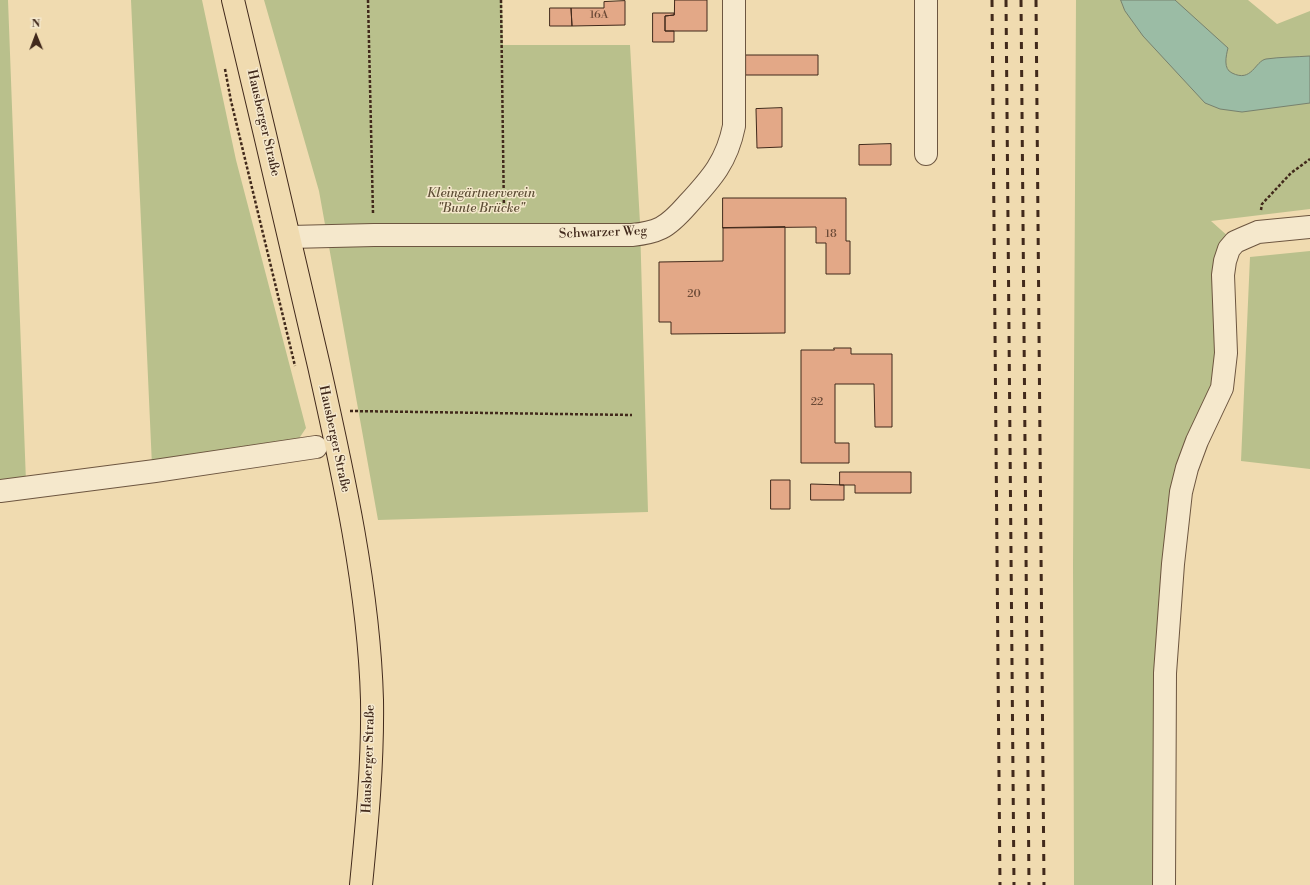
<!DOCTYPE html>
<html>
<head>
<meta charset="utf-8">
<style>
  body { margin:0 }
  #map { position:relative; width:1310px; height:885px; overflow:hidden; background:#f0dbb0; font-family:"Libre Bodoni",serif }
  canvas { display:block }
  .north { position:absolute; left:16px; top:16px; width:40px; height:40px; -webkit-text-stroke:3px #f5e8cc; paint-order:stroke; rotate:359deg; font-size:11px; font-weight:700; line-height:16px; text-align:center; color:#41291b }
  .north::after { content:''; display:block; margin:auto; width:14px; height:18px; background:#41291b; clip-path:polygon(50% 0,100% 100%,50% 72%,0 100%) }
</style>
</head>
<body>
<div id="map">
<canvas width="1310" height="885"></canvas>
<div class="north">N</div>
</div>
<script>
const ctx = document.querySelector('canvas').getContext('2d');
ctx.lineJoin = 'round';
function paint(path, color) { ctx.fillStyle = color; ctx.fill(path, 'evenodd'); }
function trace(path, color, width, dash) { ctx.strokeStyle = color; ctx.lineWidth = width; ctx.lineCap = dash ? 'butt' : 'round'; ctx.setLineDash(dash || []); ctx.stroke(path); }
function drawText(font, color, halo, rows, align = 'center') {
  ctx.font = font + ' "Libre Bodoni",serif'; ctx.lineWidth = 3; ctx.setLineDash([]); ctx.textBaseline = 'middle'; ctx.strokeStyle = halo; ctx.fillStyle = color; for (const [text, x, y, turn = 0] of rows) {
    ctx.save(); ctx.translate(x, y); ctx.rotate((+turn || 0) * Math.PI / 180); ctx.textAlign = isNaN(turn) ? turn : align; if (halo) ctx.strokeText(text, 0, 0); ctx.fillText(text, 0, 0); ctx.restore();
  }
}
const green = new Path2D(`
  M0 0H8L26 482 0 486Z
  M131 0H202L236 160 306 428 294 446 152 466Z
  M264 0H502L503 45H630L640 223 648 512 378 520 319 191Z
  M1076 0H1248L1277 24 1310 11V209L1211 221 1230 238 1218 389 1179 472 1159 885H1074L1073 564Z
  M1310 251V469L1241 461 1250 257Z`);
const water = new Path2D(`
  M1121 0H1175L1228 48C1226 56 1223 69 1232 73 1252 83 1255 61 1266 59 1280 57 1296 57 1310 56V103L1242 112 1220 109 1205 103 1143 36 1125 11Z`);
const building = new Path2D(`
  M675 0H707V31H665V16L674 15Z
  M625 1V25L572 26 571 8H604V2Z
  M550 8H571L572 26H550Z
  M653 13H674V15L665 16V31H674V42H653Z
  M746 55H818V75H746Z
  M782 108V147L757 148 756 109Z
  M891 144V165H859V145Z
  M723 198H846V241H850V274H826V243H816V227L723 228Z
  M785 227V333L671 334V322H659V262L723 261V228Z
  M834 348H851V354H892V427H875L874 384H835V443H849V463H801V350H834Z
  M840 472H911V493H855V485H840Z
  M771 480H790V509H771Z
  M811 484 844 485V500H811Z`);
const path = new Path2D(`
  M368 0 373 213
  M501 0 504 214
  M225 69 231 101 295 366
  M1261 210 1262 204 1291 173 1310 159
  M350 411 632 415`);
const minor = new Path2D(`
  M926 154V0
  M290 237 374 235H632C642 234 651 233 661 228 671 223 681 212 688 204 712 178 727 161 734 126V0
  M0 491 155 471 316 447
  M1164 885 1165 673 1173 564 1181 492 1187 468 1197 441 1222 388 1226 353 1223 275 1225 261 1229 249 1235 242 1244 238 1258 232 1310 227`);
const major = new Path2D(`
  M233 0C262 122 291 243 319 366 343 473 369 589 372 700 373 762 367 824 361 885`);
const rail = new Path2D(`
  M992 0 1000 885
  M1006 0 1014 885
  M1021 0 1029 885
  M1036 0 1044 885`);
const numberNames = [
  ["16A",599,15],
  ["18",831,234],
  ["20",694,294],
  ["22",817,402]
];
const streetNames = [
  ["Hausberger Straße",263,123,77],
  ["Schwarzer Weg",603,233,-2],
  ["Hausberger Straße",334,439,78],
  ["Hausberger Straße",369,759,-88]
];
const parkNames = [
  ["Kleingärtnerverein",481,194],
  ["\"Bunte Brücke\"",481,209]
];
paint(green, '#b9c08c');
paint(water, '#9bbca5');
trace(water, '#77816e', 1);
paint(building, '#e3a887');
trace(building, '#41291b', 1);
trace(minor, '#6d5640', 24);
trace(major, '#41291b', 24);
trace(path, '#41291b', 2.5, [3, 2]);
trace(minor, '#f5e8cc', 22);
trace(major, '#f0dbb0', 22);
trace(rail, '#41291b', 3, [7, 7]);
drawText('11px', '#6a4936', null, numberNames);
drawText('13px', '#41291b', '#f5e8cc', streetNames);
drawText('italic 13px', '#5f4f37', '#f5e8cc', parkNames);
</script>
</body>
</html>
